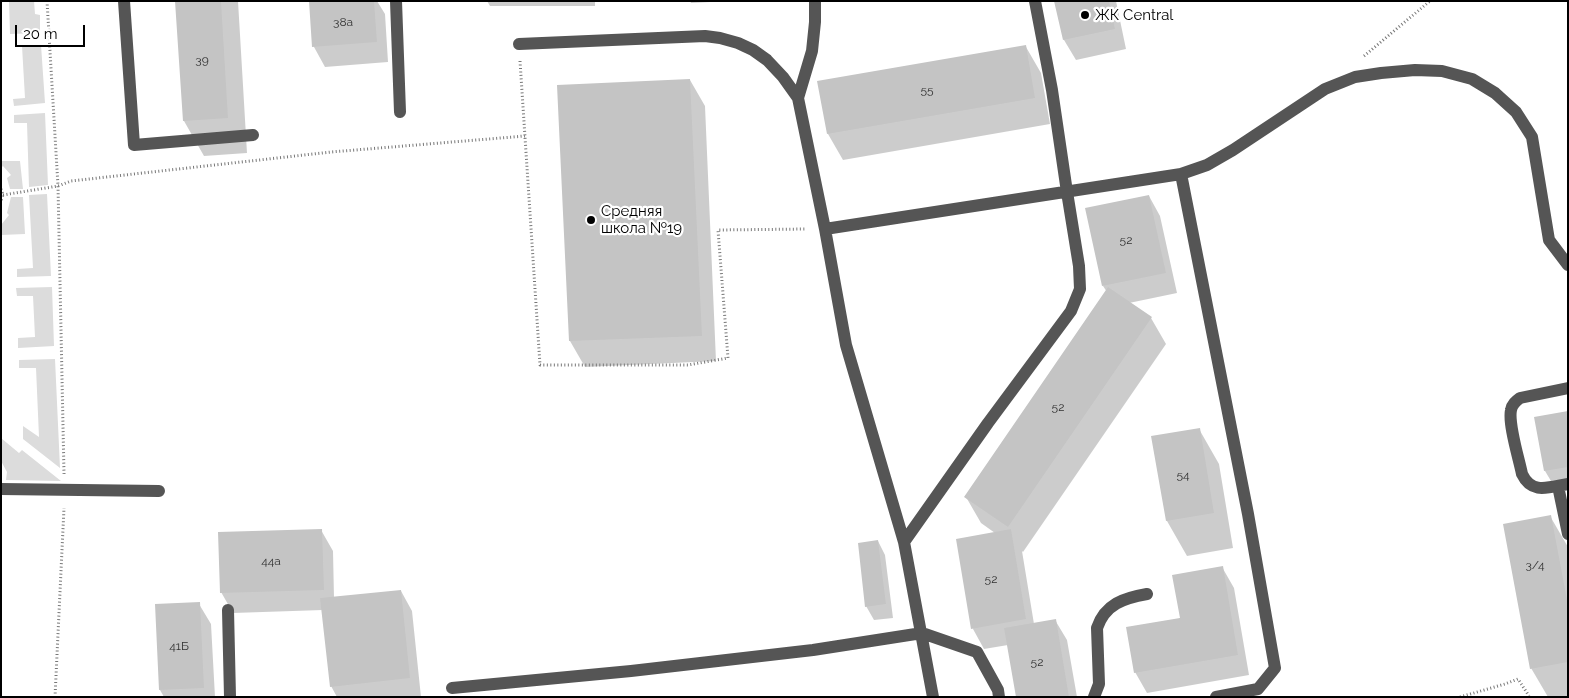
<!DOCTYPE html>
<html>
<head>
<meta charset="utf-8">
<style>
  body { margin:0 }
  #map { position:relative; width:1569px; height:698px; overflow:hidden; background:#fff; font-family:Raleway,sans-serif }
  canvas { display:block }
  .frame { position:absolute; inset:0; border:2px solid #000; pointer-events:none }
  .scale { position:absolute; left:15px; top:25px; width:70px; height:22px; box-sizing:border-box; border:2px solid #000; border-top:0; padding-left:6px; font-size:15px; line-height:18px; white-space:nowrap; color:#000; -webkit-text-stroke:4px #fff; paint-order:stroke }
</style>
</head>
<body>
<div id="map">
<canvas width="1569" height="698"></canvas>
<div class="frame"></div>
<div class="scale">20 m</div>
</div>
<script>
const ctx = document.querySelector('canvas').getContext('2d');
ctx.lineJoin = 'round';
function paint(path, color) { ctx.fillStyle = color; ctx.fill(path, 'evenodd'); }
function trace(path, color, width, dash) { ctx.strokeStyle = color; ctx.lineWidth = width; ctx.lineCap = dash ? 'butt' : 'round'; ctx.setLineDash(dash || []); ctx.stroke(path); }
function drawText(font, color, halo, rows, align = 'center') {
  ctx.font = font + ' Raleway,sans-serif'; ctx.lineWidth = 4.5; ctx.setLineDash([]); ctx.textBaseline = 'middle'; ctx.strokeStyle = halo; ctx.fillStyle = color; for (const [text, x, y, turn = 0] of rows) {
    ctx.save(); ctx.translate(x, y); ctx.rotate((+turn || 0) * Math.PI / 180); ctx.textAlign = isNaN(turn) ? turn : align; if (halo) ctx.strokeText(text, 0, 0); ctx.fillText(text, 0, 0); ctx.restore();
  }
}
const green = new Path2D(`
  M9 1H34L35 14 40 15V33L10 34Z
  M41 45 45 103 14 106 13 99 25 98 22 46Z
  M45 113 48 185 29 187 27 123H14V115Z
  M1 161H20L23 189H10L7 178 11 175 3 166 1 168Z
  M47 194 51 276 17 277V269L33 268 29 195Z
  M11 197H23L25 234 1 235V225L9 215 7 213Z
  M52 287 54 346 18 348V338L35 337 33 296H17L16 288Z
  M55 359 60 468 23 439V426L39 437 36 368H19V360Z
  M1 438 19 453 22 450 61 481 6 480 7 472 1 461Z`);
const shadow = new Path2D(`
  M176 1H238L247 153 204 156 184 121Z
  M310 1H377L385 14 388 62 325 67 314 47Z
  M487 1H595V6H490Z
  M690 1H731L691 3Z
  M1056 1H1116L1126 49 1076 60 1064 40Z
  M1026 47 1041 73 1050 124 843 160 828 134 819 82Z
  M690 80 705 106 716 361 585 367 570 341 558 86Z
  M1149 196 1160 216 1177 293 1129 303 1151 318 1166 344 1023 552 1022 551 1034 624 1055 620 1067 640 1077 697H1018L1008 645 984 649 973 629 995 533 981 523 966 497 1107 292 1103 286Z
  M1568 412V489L1557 491 1545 471Z
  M1199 429 1219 464 1233 548 1187 556 1167 521 1153 437Z
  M1550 516 1568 547V697H1548L1531 668Z
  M321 530 333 551 334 598 401 591 412 611 421 697H337L331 686 323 610 233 613 221 592Z
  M878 541 885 555 893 618 874 620 866 606Z
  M1222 567 1234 588 1249 675 1147 693 1135 672Z
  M199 604 211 624 215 697H164L160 690Z`);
const building = new Path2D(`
  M175 1H221L228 118 183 121Z
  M309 1H374L377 42 312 47Z
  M1054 1H1109L1115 29 1063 40Z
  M1026 45 1035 98 827 134 817 81Z
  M690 79 702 336 569 341 557 85Z
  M1149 195 1166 273 1102 286 1085 208Z
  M1108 287 1152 317 1008 527 964 497Z
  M1568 411V467L1544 471 1534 417Z
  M1200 428 1214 513 1166 521 1151 436Z
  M1551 515 1568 605V662L1530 669 1503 524Z
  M322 529 324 590 220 593 218 532Z
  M1011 529 1026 619 971 629 956 539Z
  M878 540 886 604 865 607 858 543Z
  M1223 566 1238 655 1134 673 1126 627 1180 618 1172 575Z
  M401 590 410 678 330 687 320 598Z
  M200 602 204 688 159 690 155 604Z
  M1056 619 1069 697H1016L1004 628Z`);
const path = new Path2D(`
  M47 1 58 186 64 474
  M1364 56 1430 1
  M520 61 540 365H688L728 358 718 230 806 229
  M1 189 3 195 1 201
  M3 195 58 186 71 181 331 152 525 136
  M55 697 64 508
  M1460 697 1505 684 1518 679 1529 696 1531 697`);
const minor = new Path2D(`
  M124 1 134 145 253 135
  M396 1 400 112
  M519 44 705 36 720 38 738 43 753 50 767 60 783 77 798 98 825 229 846 345 904 542 933 697
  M798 98 812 51 815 22V1
  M1181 174 1248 514 1275 668 1258 689 1216 697
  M825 229 1181 174 1207 165 1233 150 1325 89 1355 77 1381 73 1415 70 1442 71 1472 79 1495 93 1516 112 1532 137 1549 240 1568 265
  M1568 388 1520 398C1516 401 1512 404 1511 410 1508 424 1519 459 1522 474 1532 495 1549 487 1568 484
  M1558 486 1568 534
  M1 489 159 491
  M904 542 988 423 1071 311 1080 289 1079 266 1067 192 1052 90 1035 1
  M228 610 230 697
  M452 688 631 671 813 650 922 633 977 652 998 690 999 697
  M1094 697 1099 684 1097 628C1105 604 1124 598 1147 594`);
const markers = [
  [1085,15,5,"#000"],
  [591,220,5,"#000"]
];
const numberNames = [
  ["38а",343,22],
  ["39",202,60],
  ["55",927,90],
  ["52",1126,240],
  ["52",1058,407],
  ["54",1183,475],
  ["44а",271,561],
  ["3/4",1535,565],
  ["52",991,579],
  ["41Б",179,646],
  ["52",1037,662]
];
const poiNames = [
  ["ЖК Central",1095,15],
  ["Средняя",601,211],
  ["школа №19",601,228]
];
paint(green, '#dcdcdc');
paint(shadow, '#0003');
paint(building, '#c4c4c4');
trace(path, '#777', 3, [1, 2.5]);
trace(minor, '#555', 12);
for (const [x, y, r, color] of markers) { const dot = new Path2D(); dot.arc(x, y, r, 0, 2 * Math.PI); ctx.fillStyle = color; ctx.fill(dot); trace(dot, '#fff', 2); }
drawText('12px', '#313131', null, numberNames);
drawText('15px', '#000', '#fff', poiNames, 'left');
</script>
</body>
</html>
